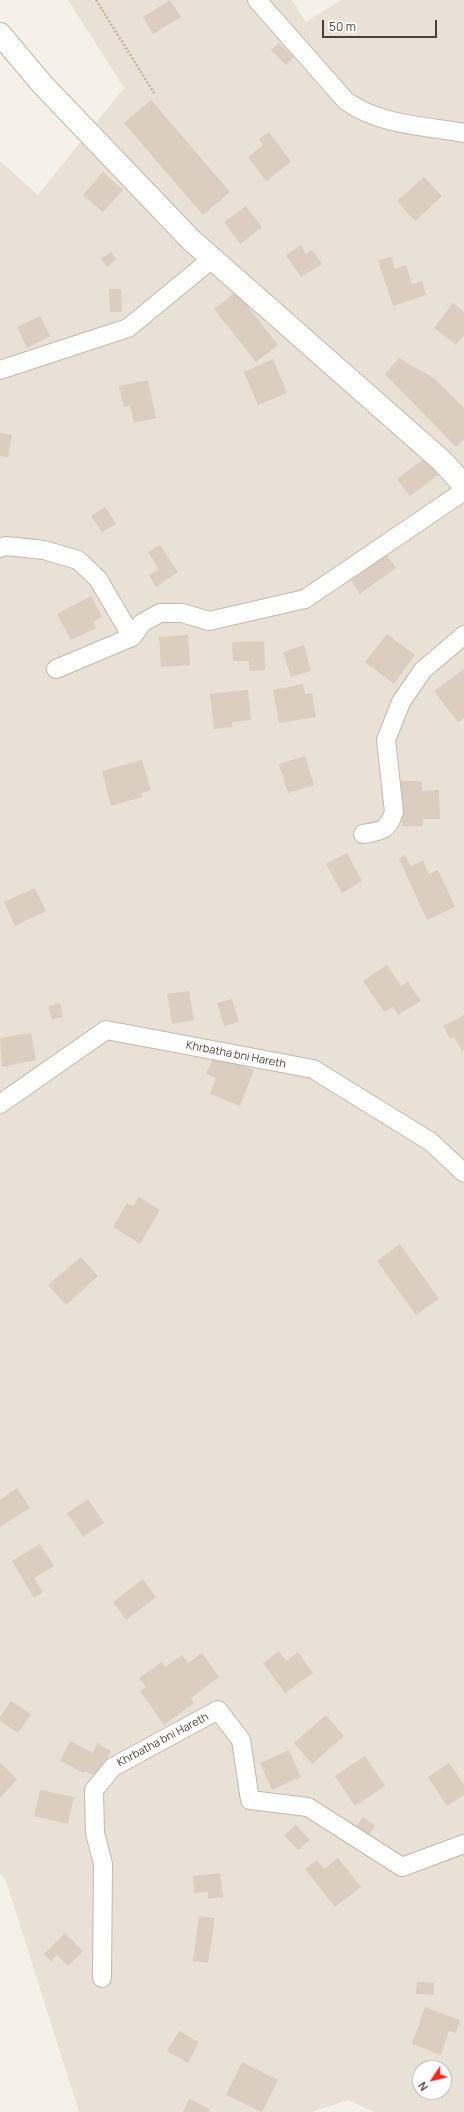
<!DOCTYPE html>
<html>
<head>
<meta charset="utf-8">
<style>
  body { margin:0 }
  #map { position:relative; width:464px; height:2112px; overflow:hidden; background:#f5f0e8; font-family:Manrope,sans-serif }
  canvas { display:block }
  .north { position:absolute; left:412px; top:2060px; width:40px; height:40px; box-sizing:border-box; background:#fff; border:1px solid #b7b3af; border-radius:50%; rotate:235deg; font-size:11px; font-weight:700; line-height:16px; text-align:center; color:#4a4036 }
  .north::after { content:''; display:block; margin:auto; width:14px; height:18px; background:#ff2016; clip-path:polygon(50% 0,100% 100%,50% 72%,0 100%) }
  .scale { position:absolute; left:322px; top:20px; width:115px; height:18px; box-sizing:border-box; border:2px solid #4a4036; border-top:0; padding-left:5px; font-size:12px; line-height:14px; white-space:nowrap; color:#4a4036; -webkit-text-stroke:3px #fff; paint-order:stroke }
</style>
</head>
<body>
<div id="map">
<canvas width="464" height="2112"></canvas>
<div class="north">N</div>
<div class="scale">50 m</div>
</div>
<script>
const ctx = document.querySelector('canvas').getContext('2d');
ctx.lineJoin = 'round';
function paint(path, color) { ctx.fillStyle = color; ctx.fill(path, 'evenodd'); }
function trace(path, color, width, dash) { ctx.strokeStyle = color; ctx.lineWidth = width; ctx.lineCap = dash ? 'butt' : 'round'; ctx.setLineDash(dash || []); ctx.stroke(path); }
function drawText(font, color, halo, rows, align = 'center') {
  ctx.font = font + ' Manrope,sans-serif'; ctx.lineWidth = 3; ctx.setLineDash([]); ctx.textBaseline = 'middle'; ctx.strokeStyle = halo; ctx.fillStyle = color; for (const [text, x, y, turn = 0] of rows) {
    ctx.save(); ctx.translate(x, y); ctx.rotate((+turn || 0) * Math.PI / 180); ctx.textAlign = isNaN(turn) ? turn : align; if (halo) ctx.strokeText(text, 0, 0); ctx.fillText(text, 0, 0); ctx.restore();
  }
}
const residential = new Path2D(`
  M68 0H292L306 22 341 0H464V2112H374L348 2100 312 2112H79L6 1881 0 1873V161L38 195 124 88ZM420 2068H444V2092H420Z`);
const building = new Path2D(`
  M170 0 181 17 153 34 143 17Z
  M279 43 294 57 286 65 271 50Z
  M151 100 230 192 203 215 124 123Z
  M269 132 291 162 266 181 248 157 263 145 259 139Z
  M103 172 123 190 103 212 83 195Z
  M424 177 442 196 415 221 397 201Z
  M246 206 262 227 240 244 224 222Z
  M301 245 306 254 312 250 322 264 301 277 286 255Z
  M111 252 116 259 107 267 101 259Z
  M391 257 395 269 406 265 412 284 422 281 426 295 393 306 378 260Z
  M109 289H121L122 312H110Z
  M236 292 278 345 256 362 214 309Z
  M453 303 464 312V335L456 345 434 328Z
  M40 316 50 336 27 348 17 327Z
  M399 358 435 379 464 408V439L456 447 385 374Z
  M273 359 287 393 258 405 244 372Z
  M148 380 156 418 134 423 130 406 124 407 119 386Z
  M0 433 12 435 8 457 0 456Z
  M425 458 438 475 410 496 397 479Z
  M105 507 116 524 102 532 91 516Z
  M160 545 178 572 156 587 149 575 159 569 148 552Z
  M383 550 396 568 360 594 348 576Z
  M91 596 102 617 93 622 96 628 71 640 57 614Z
  M387 634 415 655 394 684 365 662Z
  M188 635 190 665 161 667 159 637Z
  M264 641 265 670 249 671V661H233L232 642Z
  M304 645 311 671 291 677 283 652Z
  M464 669V718L458 722 434 691Z
  M303 684 305 694 312 693 316 717 279 723 273 690Z
  M248 690 251 720 232 722V727L214 729 210 694Z
  M305 756 314 785 288 793 279 764Z
  M142 760 151 790 141 793 143 797 111 806 102 771Z
  M401 781H422V791L439 790 440 819H423V826H402Z
  M347 853 362 881 342 893 326 864Z
  M405 855 411 866 423 861 429 874 438 870 455 907 427 920 399 859Z
  M35 888 46 911 15 926 4 902Z
  M387 965 401 986 408 982 421 1001 398 1015 393 1007 384 1012 363 981Z
  M189 991 194 1020 172 1024 167 994Z
  M232 999 239 1022 224 1026 217 1003Z
  M60 1003 63 1017 52 1019 48 1006Z
  M464 1015V1050L462 1051 454 1037 450 1039 443 1026Z
  M31 1033 36 1060 2 1067 0 1038Z
  M215 1054 254 1070 240 1106 210 1094 216 1078 206 1074Z
  M139 1197 160 1210 140 1244 113 1227 127 1203 133 1206Z
  M400 1244 439 1299 416 1315 377 1261Z
  M81 1257 98 1276 66 1305 48 1285Z
  M17 1488 30 1508 0 1527V1500Z
  M88 1499 104 1523 83 1537 67 1513Z
  M40 1544 54 1566 34 1578 43 1592 34 1598 12 1561Z
  M143 1579 156 1597 126 1620 113 1602Z
  M279 1651 286 1661 298 1652 313 1673 285 1693 263 1663Z
  M202 1653 219 1677 191 1698 194 1703 164 1725 140 1691 146 1687 139 1678 162 1662 165 1667 182 1655 188 1663Z
  M11 1701 31 1714 18 1733 0 1721V1717Z
  M326 1715 344 1736 312 1764 294 1743Z
  M70 1741 93 1753 97 1743 111 1751 97 1777 85 1771 84 1773 60 1761Z
  M289 1750 301 1777 272 1790 260 1763Z
  M365 1756 385 1786 355 1806 335 1776Z
  M0 1763 17 1779 0 1798Z
  M449 1763 464 1785V1795L447 1806 428 1777Z
  M40 1790 74 1797 68 1824 34 1816Z
  M363 1817 375 1826 368 1837 355 1828Z
  M296 1825 310 1840 298 1850 284 1835Z
  M338 1858 361 1887 335 1907 305 1869 317 1860 324 1869Z
  M220 1873 223 1897 208 1899V1892L194 1893 193 1876Z
  M199 1916 215 1918 208 1963 193 1961Z
  M65 1933 83 1951 68 1966 57 1955 51 1961 44 1954Z
  M417 1982 434 1983V1995L416 1994Z
  M425 2007 460 2020 456 2033 449 2031 441 2055 412 2044Z
  M179 2031 199 2042 188 2063 167 2051Z
  M242 2062 278 2080 262 2112 226 2095Z
  M189 2099 210 2109 209 2112H183Z`);
const path = new Path2D(`
  M96 0 154 93`);
const minor = new Path2D(`
  M257 0 346 101C379 125 425 126 464 133
  M0 370 128 328 213 258
  M0 548 6 546 44 550 78 560 98 579 132 637
  M56 669 132 637 142 623 160 613H182L209 621 305 599 464 491
  M363 834C381 831 388 831 394 812L386 740 401 702 423 670 464 635
  M0 1104 106 1030 313 1069 431 1142 464 1173
  M102 1978 103 1864 95 1833 94 1790 113 1767 218 1710 241 1740 250 1800 308 1807 402 1867 464 1844`);
const tertiary = new Path2D(`
  M0 34 42 84 190 239 442 461 464 485`);
const streetNames = [
  ["Khrbatha bni Hareth",236,1055,11],
  ["Khrbatha bni Hareth",163,1740,-28]
];
paint(residential, '#eae1d6');
paint(building, '#dbcdbf');
trace(minor, '#c2b7aa', 20);
trace(tertiary, '#c2b7aa', 24);
trace(path, '#c5b199', 2.5, [2, 2]);
trace(minor, '#fff', 18);
trace(tertiary, '#fff', 22);
drawText('11px', '#4a4036', '#fff', streetNames);
</script>
</body>
</html>
